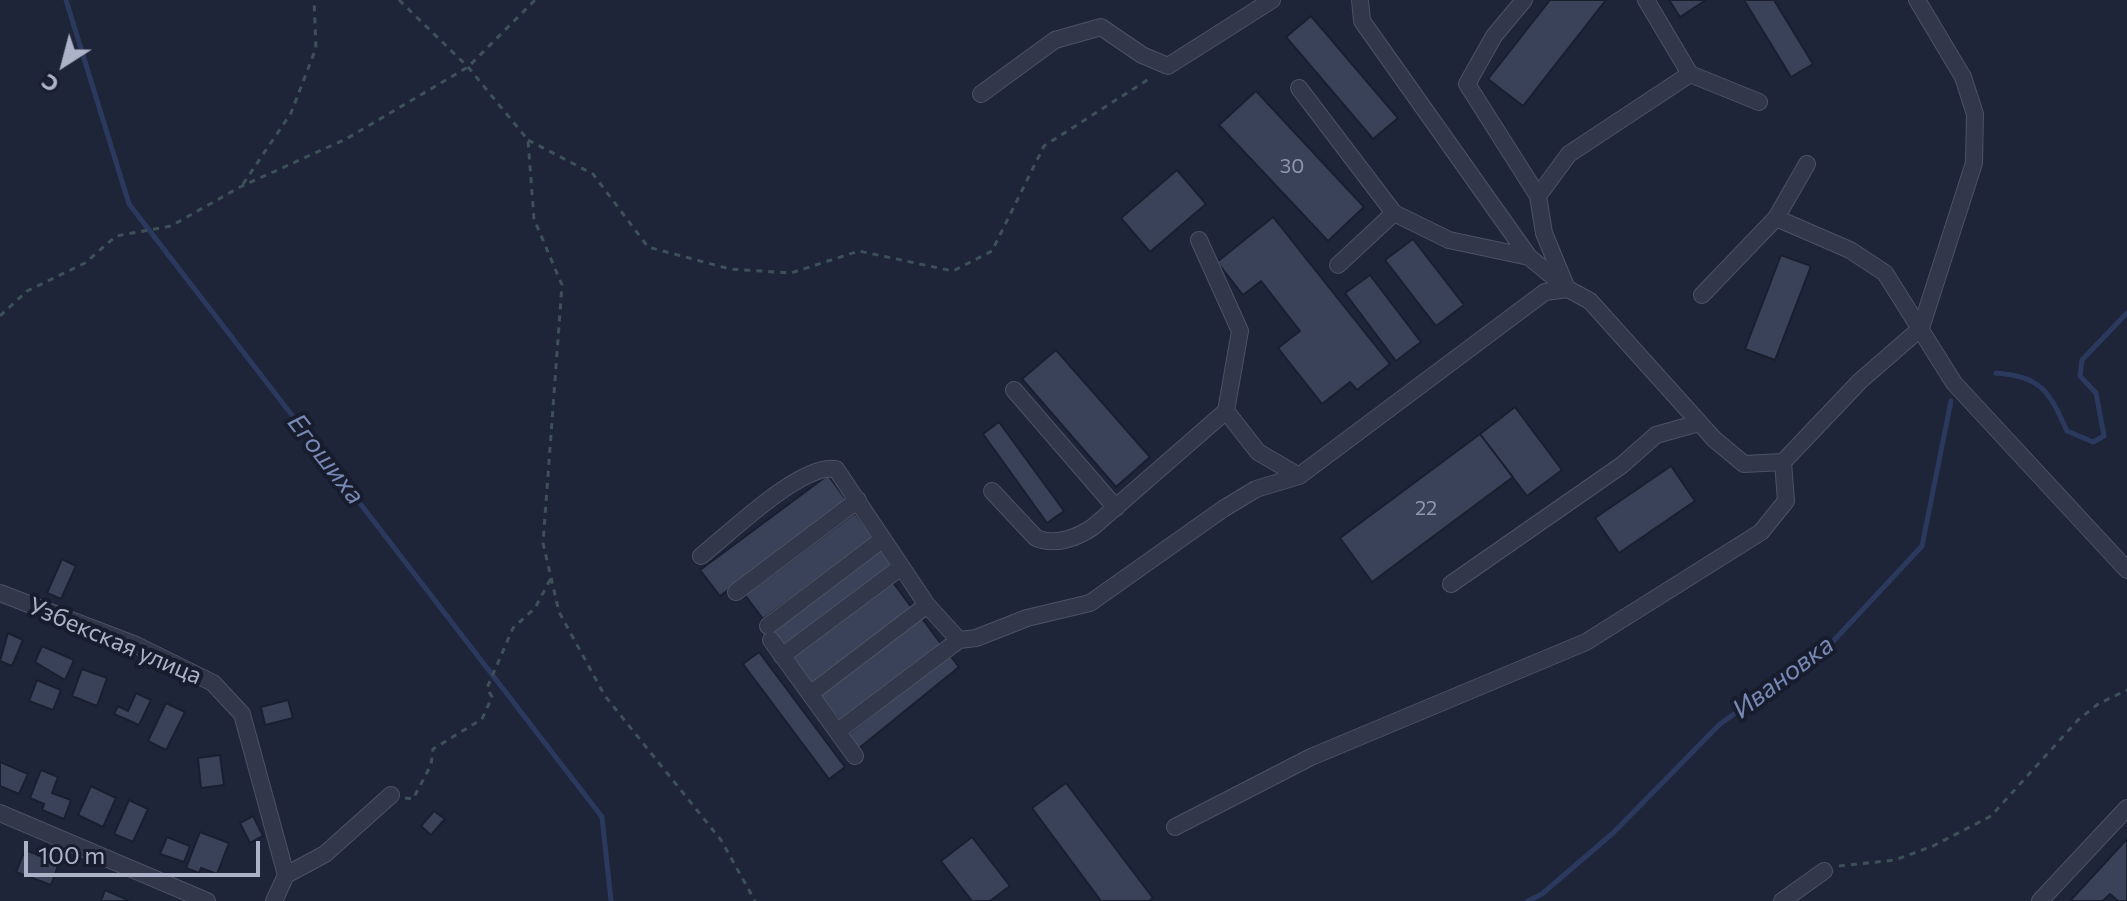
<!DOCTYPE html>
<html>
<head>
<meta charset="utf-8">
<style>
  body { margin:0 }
  #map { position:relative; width:2127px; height:901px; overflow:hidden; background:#1e2539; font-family:Commissioner,sans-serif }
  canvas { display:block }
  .north { position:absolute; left:24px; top:24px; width:80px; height:80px; -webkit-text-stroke:6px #181d2e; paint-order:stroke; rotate:216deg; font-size:22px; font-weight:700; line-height:32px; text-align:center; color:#acb2c7 }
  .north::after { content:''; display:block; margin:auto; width:28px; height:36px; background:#acb2c7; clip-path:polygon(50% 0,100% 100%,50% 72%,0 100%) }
  .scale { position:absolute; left:24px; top:841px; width:236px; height:36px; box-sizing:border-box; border:4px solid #acb2c7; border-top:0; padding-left:10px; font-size:24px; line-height:28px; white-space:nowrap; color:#acb2c7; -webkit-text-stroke:6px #181d2e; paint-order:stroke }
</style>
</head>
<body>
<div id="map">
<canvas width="2127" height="901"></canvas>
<div class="north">С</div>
<div class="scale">100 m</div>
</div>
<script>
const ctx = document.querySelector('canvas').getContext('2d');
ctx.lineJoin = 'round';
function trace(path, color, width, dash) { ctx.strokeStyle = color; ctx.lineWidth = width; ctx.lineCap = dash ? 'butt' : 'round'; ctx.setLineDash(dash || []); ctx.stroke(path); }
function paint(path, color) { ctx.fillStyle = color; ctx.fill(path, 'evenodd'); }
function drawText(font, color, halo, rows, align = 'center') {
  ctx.font = font + ' Commissioner,sans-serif'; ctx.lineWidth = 8; ctx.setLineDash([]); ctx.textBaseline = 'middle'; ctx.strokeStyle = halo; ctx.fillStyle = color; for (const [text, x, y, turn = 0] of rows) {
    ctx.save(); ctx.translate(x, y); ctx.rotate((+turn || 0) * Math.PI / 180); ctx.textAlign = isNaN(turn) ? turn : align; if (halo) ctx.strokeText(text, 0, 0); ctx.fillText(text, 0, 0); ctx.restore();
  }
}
const stream = new Path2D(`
  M66 0 129 204 602 817 611 901
  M1996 373C2042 377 2049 391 2067 431L2093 442 2104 436 2096 393 2080 376 2082 360 2127 313
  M1528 901 1542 894 1613 833 1720 724 1825 650 1922 546 1951 401`);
const building = new Path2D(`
  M1550 0H1606L1523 106 1488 79Z
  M1669 0H1706L1680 17Z
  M1744 0H1774L1813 64 1791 77Z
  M1311 16 1398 118 1373 139 1286 37Z
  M1256 91 1364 207 1328 241 1219 125Z
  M1177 170 1206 204 1150 252 1121 218Z
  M1273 217 1390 364 1357 390 1350 382 1322 404 1278 348 1300 331 1261 281 1243 295 1217 262Z
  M1413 239 1464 305 1436 326 1385 260Z
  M1781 255 1811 266 1775 360 1745 349Z
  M1370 275 1421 342 1396 361 1345 293Z
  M1056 350 1150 457 1116 487 1022 379Z
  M1515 407 1562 470 1527 496 1480 434Z
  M999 422 1064 511 1047 523 983 434Z
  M1480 434 1513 477 1372 582 1340 538Z
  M1671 466 1695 501 1619 553 1595 518Z
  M828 475 847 501 720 596 700 570Z
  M855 513 873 538 763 619 745 595Z
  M880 550 892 565 783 648 771 632Z
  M62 559 76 566 61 599 47 593Z
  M892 581 912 608 810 687 789 660Z
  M921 617 941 644 840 721 819 695Z
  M8 633 23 640 12 666 0 661Z
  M42 646 74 660 65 680 35 662Z
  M759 652 845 767 829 779 743 664Z
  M949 654 959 667 858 749 847 735Z
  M82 669 107 678 97 706 72 696Z
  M37 680 61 690 53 710 29 701Z
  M136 693 151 700 139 725 114 714 118 706 128 711Z
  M288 700 293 718 265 725 261 707Z
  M166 703 185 712 166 750 148 741Z
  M220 755 224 785 201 788 198 758Z
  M0 762 28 774 19 794 0 786Z
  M41 770 58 777 52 793 71 800 64 819 42 810 44 804 30 798Z
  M1066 783 1153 898 1149 901H1101L1032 808Z
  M91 786 116 798 103 827 78 815Z
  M129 800 148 809 133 842 114 834Z
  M434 811 445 819 431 835 421 826Z
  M253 816 263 836 250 843 240 823Z
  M200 832 229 843 217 874 201 868 199 873 186 868Z
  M167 837 190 846 184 862 160 854Z
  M972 837 1010 886 990 901H972L941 861Z
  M2127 839V901H2118L2110 894 2103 901H2070Z
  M25 850 59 863 51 885 16 872Z
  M105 890 130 901H101Z`);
const path = new Path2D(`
  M399 0 468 67 528 140 534 219 562 285 543 543 559 612 605 696 721 840 755 901
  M528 140 593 174 648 247 730 269 791 273 859 251 953 271 992 251 1044 146 1152 77
  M243 184 291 113 316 48 314 0
  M0 316 27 291 85 263 116 236 171 226 240 187 346 139 468 67 535 0
  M405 798 413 799 431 765 433 749 482 719 492 697 487 688 513 628 535 608 551 578
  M1839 866 1895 860 1933 846 1991 816 2078 720 2098 704 2127 690`);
const minor = new Path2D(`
  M1360 0 1362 21 1529 257
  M1524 0 1494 36 1467 84 1538 196 1544 233 1565 284
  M1646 0 1690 74
  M1299 88 1394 213 1449 240 1529 257 1568 289 1590 301 1714 439 1744 464 1783 462 1860 381 1921 328 1974 163 1975 114 1963 77 1917 0
  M981 94 1055 40 1101 27 1142 55 1168 66 1272 0
  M1538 196 1569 154 1690 74 1759 102
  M1776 218 1850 250 1885 273 1954 383 2127 570
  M1199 240 1240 331 1226 411 1258 452 1299 476
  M1338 265 1394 213
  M1702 295 1776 218 1807 164
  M1014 390 1116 508
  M992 491 1036 538C1055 546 1077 538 1093 527L1226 411
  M701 556C730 533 801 463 836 469L927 605 959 640 976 638 1027 618 1090 603 1223 509 1256 489 1299 476 1545 292 1568 289
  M1451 584 1622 465 1656 435 1699 423
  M736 592 858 500
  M0 593 136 645 213 683 242 714 286 875
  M768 626 883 539
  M771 640 855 756
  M782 656 901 567
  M810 694 927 605
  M838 731 959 640
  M0 813 207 901
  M1175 827 1311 757 1586 642 1761 532 1786 501 1783 462
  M274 901 286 875 325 854 391 795
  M1782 901 1824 871
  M2040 901 2127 808`);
const numberNames = [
  ["30",1292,166],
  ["22",1426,508]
];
const streetNames = [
  ["Узбекская улица",115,641,23]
];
const waterNames = [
  ["Егошиха",326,459,52],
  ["Ивановка",1783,677,-37]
];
trace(stream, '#2c395e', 5);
paint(building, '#3a425a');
trace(building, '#1a1f30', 2);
trace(minor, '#4c5265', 18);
trace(path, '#3e5058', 3, [6, 6]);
trace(minor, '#32384a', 16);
drawText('20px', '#9096ac', null, numberNames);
drawText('24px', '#acb2c7', '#181d2e', streetNames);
drawText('italic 26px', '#7989b6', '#181d2e', waterNames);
</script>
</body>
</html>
